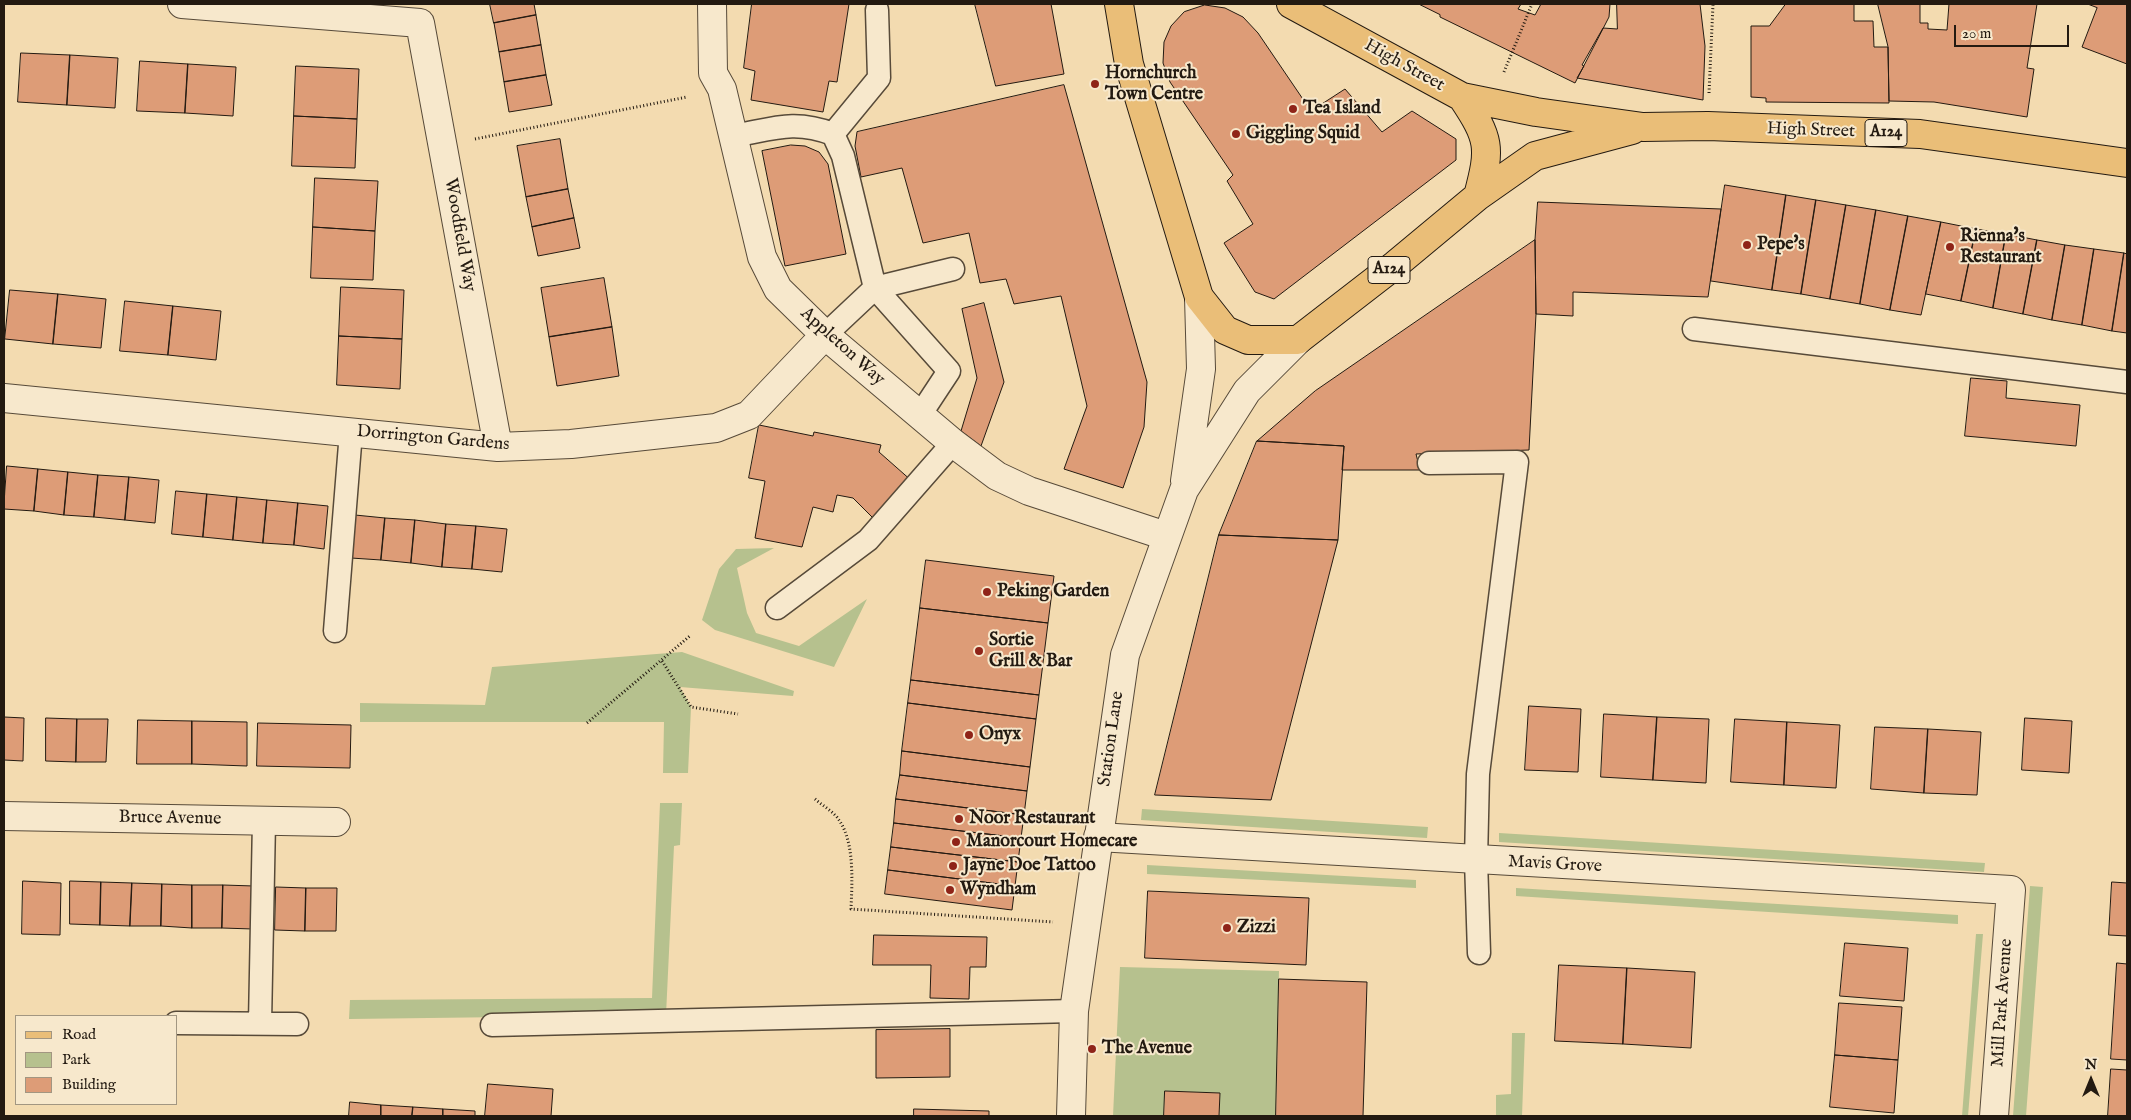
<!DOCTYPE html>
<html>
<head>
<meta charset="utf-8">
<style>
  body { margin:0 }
  #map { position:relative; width:2131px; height:1120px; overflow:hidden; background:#f3dbb0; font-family:"IM FELL English",serif }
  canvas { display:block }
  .frame { position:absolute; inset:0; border:5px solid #231a11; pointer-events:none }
  .legend { position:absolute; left:15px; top:1015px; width:162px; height:90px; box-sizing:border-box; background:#f7e8cc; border:1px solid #a29681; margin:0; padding:6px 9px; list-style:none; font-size:15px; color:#231a11 }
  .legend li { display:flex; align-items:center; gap:10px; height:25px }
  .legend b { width:25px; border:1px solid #a29681 }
  .north { position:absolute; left:2066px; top:1055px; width:50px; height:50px; -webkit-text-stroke:4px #f7e8cc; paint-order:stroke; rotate:0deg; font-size:14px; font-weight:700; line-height:20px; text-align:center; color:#231a11 }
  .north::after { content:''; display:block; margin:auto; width:18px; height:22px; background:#231a11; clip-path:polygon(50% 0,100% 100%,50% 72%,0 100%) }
  .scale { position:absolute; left:1954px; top:25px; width:115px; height:22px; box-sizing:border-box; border:2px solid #231a11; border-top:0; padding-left:6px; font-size:15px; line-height:18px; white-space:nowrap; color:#231a11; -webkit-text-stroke:4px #f7e8cc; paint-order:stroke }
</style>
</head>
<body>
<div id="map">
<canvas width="2131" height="1120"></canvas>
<div class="frame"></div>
<ul class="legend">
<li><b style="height:6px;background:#eabe78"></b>Road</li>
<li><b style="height:14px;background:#b6c18e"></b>Park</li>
<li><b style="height:14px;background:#dd9c77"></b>Building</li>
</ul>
<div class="north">N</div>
<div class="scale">20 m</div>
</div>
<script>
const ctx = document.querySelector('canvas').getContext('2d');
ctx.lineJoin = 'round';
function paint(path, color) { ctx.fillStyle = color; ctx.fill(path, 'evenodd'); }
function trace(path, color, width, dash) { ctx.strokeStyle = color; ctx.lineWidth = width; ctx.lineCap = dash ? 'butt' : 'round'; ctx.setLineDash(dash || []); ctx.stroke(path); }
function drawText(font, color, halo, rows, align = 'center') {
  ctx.font = font + ' "IM FELL English",serif'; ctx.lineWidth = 4; ctx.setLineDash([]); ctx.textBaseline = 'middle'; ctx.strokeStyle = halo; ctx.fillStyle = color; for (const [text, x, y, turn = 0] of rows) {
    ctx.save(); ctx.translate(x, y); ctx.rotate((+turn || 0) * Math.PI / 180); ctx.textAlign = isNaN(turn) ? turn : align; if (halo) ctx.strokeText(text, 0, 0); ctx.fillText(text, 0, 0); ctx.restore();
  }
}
const green = new Path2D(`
  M774 548 737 568 747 613 756 633 799 646 867 599 834 667 715 630 702 620 719 569 736 549Z
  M682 652 794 691 793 696 680 687 691 707 688 773H663L664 722H360V703L485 705 492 667Z
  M660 803H682L680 845 674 846 666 1015 349 1019 350 1000 652 998Z
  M1142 809 1428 827 1427 838 1141 820Z
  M1499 833 1985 863 1984 872 1499 842Z
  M1147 865 1416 880V888L1147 874Z
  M2030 886 2043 887 2026 1116H2013Z
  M1516 888 1958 915V924L1516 896Z
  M1976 934H1983L1968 1116H1962Z
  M1120 967 1279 971 1276 1116H1219L1220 1093 1165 1091 1164 1116H1113Z
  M1512 1033H1525L1522 1116H1496V1095L1511 1094Z`);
const building = new Path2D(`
  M490 4H534L536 15 494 23Z
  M752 4H849L837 82 829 81 823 112 751 100 755 71 744 68Z
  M975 4H1051L1064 74 996 86Z
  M1419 4H1521L1518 9 1535 15 1541 4H1610L1609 17 1575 83 1440 17V15Z
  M1617 4H1700L1705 46 1703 100 1577 78 1584 66 1582 65 1603 28 1617 29Z
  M1786 4H1854V21H1873L1874 47H1888L1889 103 1766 102V98L1751 97V26H1769Z
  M1878 4H1920V23H1928V29L1947 30 1949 4H2037L2027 68 2034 69 2027 117 1934 102 1889 101 1888 47Z
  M2088 4H2127V64L2082 47 2097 8Z
  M1205 5 1225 8 1243 17 1258 33 1311 111 1345 89 1382 132 1412 111 1456 139V160L1274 299 1255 292 1224 243 1253 224 1227 181 1233 175 1170 82 1163 63 1164 42 1171 26 1184 12Z
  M536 15 541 45 499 52 494 23Z
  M541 45 546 75 504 82 499 52Z
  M21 53 70 55 67 105 18 102Z
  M70 55 118 58 115 108 67 105Z
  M140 61 188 64 185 113 137 111Z
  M188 64 236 67 233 116 185 113Z
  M296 66 359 69 357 119 294 116Z
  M546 75 552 105 509 112 504 82Z
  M1064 85 1147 382 1144 427 1123 488 1064 469 1087 406 1061 296 1014 304 1006 279 980 283 969 233 923 243 902 168 861 177 855 146 857 132Z
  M294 116 357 119 355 168 292 166Z
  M560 139 568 189 526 197 517 146Z
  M791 145 805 146 819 152 828 164 846 254 785 266 762 151Z
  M315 178 378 181 375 231 313 227Z
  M1725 185 1786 195 1772 290 1711 281Z
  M568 189 574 218 532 227 526 197Z
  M1786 195 1816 200 1801 294 1772 290Z
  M1816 200 1846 205 1830 299 1801 294Z
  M1538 202 1721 209 1708 297 1573 292V316L1536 314 1535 240Z
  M1846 205 1876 210 1860 304 1830 299Z
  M1876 210 1908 216 1890 310 1860 304Z
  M1908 216 1941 222 1921 315 1890 310Z
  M574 218 580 248 538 256 532 227Z
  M1941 222 1976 229 1961 301 1926 294Z
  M313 227 375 231 373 280 311 278Z
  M1976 229 2006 234 1993 308 1961 301Z
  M2006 234 2037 240 2023 314 1993 308Z
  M1535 240 1536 314 1529 450 1416 454 1420 470H1342L1344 446 1257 441 1315 391Z
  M2037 240 2065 245 2052 320 2023 314Z
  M2065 245 2094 249 2082 325 2052 320Z
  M2094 249 2124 253 2112 331 2082 325Z
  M2124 253 2127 254V333L2112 331Z
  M604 278 612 327 549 337 541 288Z
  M341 287 404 290 402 339 339 336Z
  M10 290 58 294 53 344 5 339Z
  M58 294 106 299 101 348 53 344Z
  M125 301 173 306 168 355 120 351Z
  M984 303 1004 382 981 446 961 431 977 378 962 309Z
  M173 306 221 311 216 360 168 355Z
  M612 327 619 376 557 386 549 337Z
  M339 336 402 339 400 389 337 385Z
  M1971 378 2007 381 2006 398 2080 405 2076 446 1965 436Z
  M759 425 813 436 814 432 881 445 879 452 913 482 877 522 853 498 837 495 833 512 813 507 802 547 755 538 765 481 749 478Z
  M1257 441 1344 446 1338 540 1219 535Z
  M7 466 38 469 34 511 4 509Z
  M38 469 68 472 64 515 34 511Z
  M68 472 98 475 94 517 64 515Z
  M98 475 129 477 125 520 94 517Z
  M129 477 159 480 155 523 125 520Z
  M176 491 207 494 203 537 172 534Z
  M207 494 237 497 233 540 203 537Z
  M237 497 267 500 263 543 233 540Z
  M267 500 298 503 294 545 263 543Z
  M298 503 328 506 324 549 294 545Z
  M355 515 385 518 381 560 351 558Z
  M385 518 415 520 411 563 381 560Z
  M415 520 446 524 442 567 411 563Z
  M446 524 476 526 472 569 442 567Z
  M476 526 507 529 502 572 472 569Z
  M1219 535 1338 540 1271 800 1155 795Z
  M926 560 1054 576 1048 623 920 608Z
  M920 608 1048 623 1039 695 911 680Z
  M911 680 1039 695 1036 719 908 703Z
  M908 703 1036 719 1030 767 902 751Z
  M1529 706 1581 709 1578 772 1525 770Z
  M1604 714 1657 717 1653 780 1601 777Z
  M4 717 24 718 23 761 4 760Z
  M1657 717 1709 719 1706 783 1653 780Z
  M46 718 77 719 76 762 46 761Z
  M2025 718 2072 721 2069 773 2022 770Z
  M77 719H108L106 762H76Z
  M1735 719 1787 722 1784 785 1731 782Z
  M138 720 192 721V764H137Z
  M192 721 247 722V766L192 764Z
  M1787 722 1840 725 1836 788 1784 785Z
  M258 723 351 725 350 768 257 766Z
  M1875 727 1928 729 1924 793 1871 789Z
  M1928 729 1981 732 1977 795 1924 793Z
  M902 751 1030 767 1027 791 900 775Z
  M900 775 1027 791 1024 815 896 799Z
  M896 799 1024 815 1021 838 894 823Z
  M894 823 1021 838 1018 862 891 847Z
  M891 847 1018 862 1015 886 888 870Z
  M888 870 1015 886 1012 910 885 894Z
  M23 881 61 883 60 935 22 934Z
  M70 881 101 882 100 925 70 924Z
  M101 882 132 883 130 926 100 925Z
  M2112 882 2127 883V936L2109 935Z
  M132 883 162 884 161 926H130Z
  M162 884 192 885V928L161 926Z
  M192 885H223L222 928H192Z
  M223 885 254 886 253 929 222 928Z
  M276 887 306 888 305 931 275 930Z
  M306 888H337L336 931H305Z
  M1148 891 1309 898 1306 965 1145 958Z
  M874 935 987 937 986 967H970L969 999 930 998 931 965H873Z
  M1845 943 1908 948 1904 1001 1840 996Z
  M2117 963 2127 964V1060L2111 1059Z
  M1559 965 1627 968 1623 1044 1555 1041Z
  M1627 968 1695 972 1691 1048 1623 1044Z
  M1279 979 1367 982 1363 1116H1276Z
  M1839 1003 1902 1007 1898 1060 1835 1055Z
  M950 1029V1077L876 1078V1030Z
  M1835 1055 1898 1060 1894 1113 1830 1107Z
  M2111 1069 2127 1070V1116H2108Z
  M488 1084 553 1089 551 1116H485Z
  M1165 1091 1220 1093 1219 1116H1164Z
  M350 1102 381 1105V1116H349Z
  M381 1105 413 1107 412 1116H381Z
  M413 1107 443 1109V1116H412Z
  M443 1109 475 1111V1116H443Z
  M914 1109 989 1111V1116H914Z`);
const path = new Path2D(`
  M1504 72 1532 4
  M1709 93 1713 4
  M475 139 687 97
  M662 661 691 707 738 714
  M587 723 691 635
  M815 799C823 806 834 812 839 820 855 843 852 883 851 909L1053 922`);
const service = new Path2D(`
  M833 134 879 78 877 10
  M734 136C773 129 794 119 833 134L843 156 875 288 953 269
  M1694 329 2127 382
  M825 335 875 288 949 371 920 415
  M1429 463 1517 462 1478 774 1476 860 1479 953
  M777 608 868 540 953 443
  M335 631 351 432
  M176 1023 297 1024
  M260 1023 264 821
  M492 1025 1074 1011`);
const minor = new Path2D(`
  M182 4 420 23 498 447
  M712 4 713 73 722 89 762 257 778 289 825 335 953 443 997 476 1029 491 1166 536
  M4 398 498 447 571 444 716 428 749 415 825 335
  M4 816 336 822
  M1098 837 2011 890 1994 1116`);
const tertiary = new Path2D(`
  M1185 481 1201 369 1199 297
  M1071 1116 1074 1011 1125 655 1184 490 1247 391 1298 340`);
const primary = new Path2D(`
  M1119 4 1129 64 1199 297 1225 330 1248 340H1298L1395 265 1478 196 1535 156 1632 130
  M1291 4 1462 97 1536 112 1643 127 1708 126 1920 134 2127 163
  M1462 97C1490 139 1491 147 1478 196`);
const markers = [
  [1095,84,5,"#8f2418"],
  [1293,109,5,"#8f2418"],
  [1236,134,5,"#8f2418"],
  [1747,245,5,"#8f2418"],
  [1950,247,5,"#8f2418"],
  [987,592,5,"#8f2418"],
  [979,651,5,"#8f2418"],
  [969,735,5,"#8f2418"],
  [959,819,5,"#8f2418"],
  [956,842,5,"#8f2418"],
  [953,866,5,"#8f2418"],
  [950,890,5,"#8f2418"],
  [1227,928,5,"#8f2418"],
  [1092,1049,5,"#8f2418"]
];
const shields = [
  [1886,133,42],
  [1389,270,42]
];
const shieldNames = [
  ["A124",1886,133],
  ["A124",1389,270]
];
const streetNames = [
  ["High Street",1404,66,29],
  ["High Street",1811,131,2],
  ["Woodfield Way",459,235,80],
  ["Appleton Way",842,347,42],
  ["Dorrington Gardens",433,439,5],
  ["Station Lane",1112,739,-82],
  ["Bruce Avenue",170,819,1],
  ["Mavis Grove",1555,865,3],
  ["Mill Park Avenue",2003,1003,-86]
];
const poiNames = [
  ["Hornchurch",1105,74],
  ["Town Centre",1105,95],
  ["Tea Island",1303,109],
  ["Giggling Squid",1246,134],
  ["Rienna's",1960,237],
  ["Restaurant",1960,258],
  ["Pepe's",1757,245],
  ["Peking Garden",997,592],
  ["Sortie",989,641],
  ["Grill & Bar",989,662],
  ["Onyx",979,735],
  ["Noor Restaurant",969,819],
  ["Manorcourt Homecare",966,842],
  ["Jayne Doe Tattoo",963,866],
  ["Wyndham",960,890],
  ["Zizzi",1237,928],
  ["The Avenue",1102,1049]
];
paint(green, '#b6c18e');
paint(building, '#dd9c77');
trace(building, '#231a11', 1);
trace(service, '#574a39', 25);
trace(minor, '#574a39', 30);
trace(tertiary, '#574a39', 30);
trace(primary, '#231a11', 30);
trace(path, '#231a11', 3, [1, 2.5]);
trace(service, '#f7e8cc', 22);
trace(minor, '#f7e8cc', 28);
trace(tertiary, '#f7e8cc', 28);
trace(primary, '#eabe78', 28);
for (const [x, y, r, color] of markers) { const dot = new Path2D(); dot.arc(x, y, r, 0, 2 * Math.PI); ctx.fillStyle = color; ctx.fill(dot); trace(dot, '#f7e8cc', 2); }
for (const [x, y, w] of shields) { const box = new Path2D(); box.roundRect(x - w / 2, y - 13.5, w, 27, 4); ctx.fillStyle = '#f7e8cc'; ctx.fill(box); trace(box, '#231a11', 1); }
drawText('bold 16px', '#231a11', null, shieldNames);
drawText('18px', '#231a11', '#f7e8cc', streetNames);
drawText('bold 18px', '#231a11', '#f7e8cc', poiNames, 'left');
</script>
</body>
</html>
